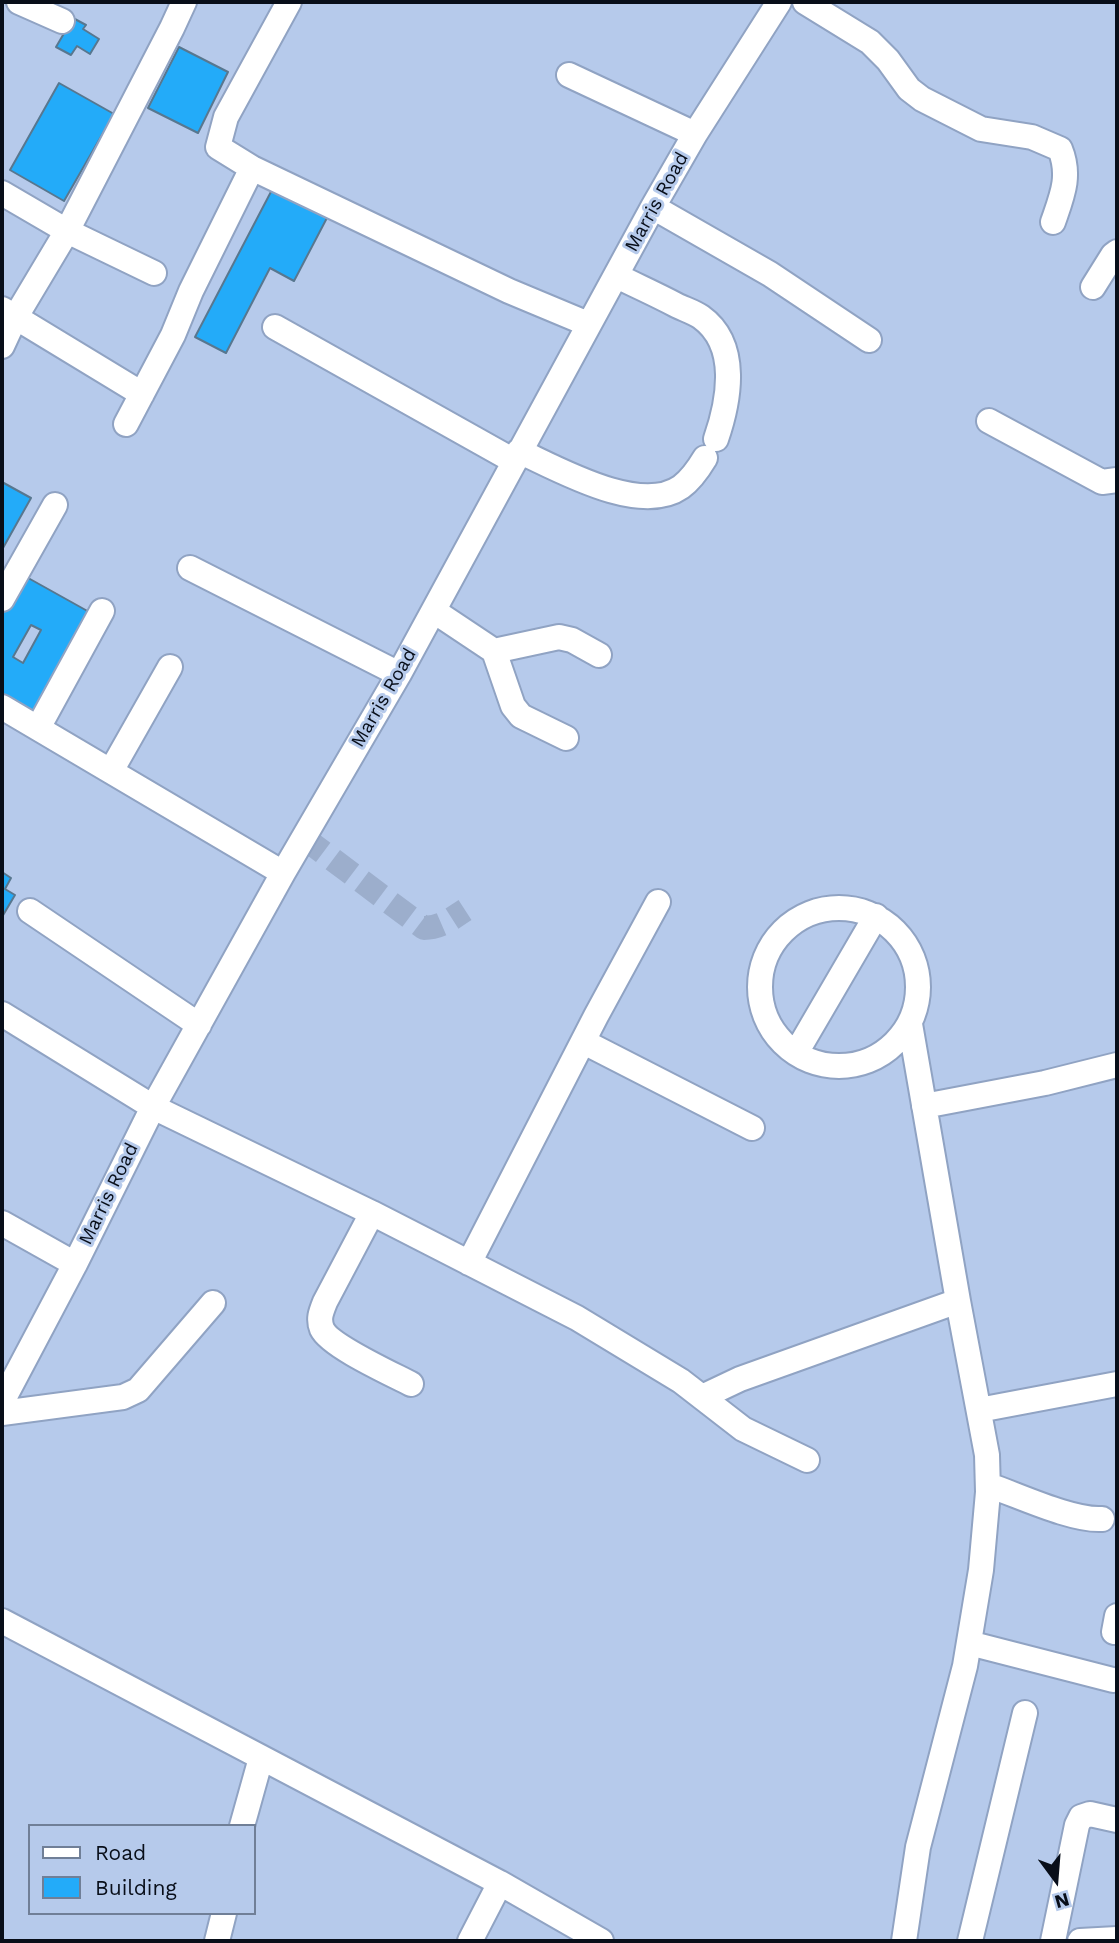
<!DOCTYPE html>
<html>
<head>
<meta charset="utf-8">
<style>
  body { margin:0 }
  #map { position:relative; width:1119px; height:1943px; overflow:hidden; background:#b6caeb; font-family:"Work Sans",sans-serif }
  canvas { display:block }
  .frame { position:absolute; inset:0; border:4px solid #080e19; pointer-events:none }
  .legend { position:absolute; left:28px; top:1824px; width:228px; height:91px; box-sizing:border-box; background:#b6caeb; border:2px solid #707f97; margin:0; padding:9px 12px; list-style:none; font-size:21px; color:#080e19 }
  .legend li { display:flex; align-items:center; gap:14px; height:35px }
  .legend b { width:35px; border:2px solid #707f97 }
  .north { position:absolute; left:1021px; top:1845px; width:70px; height:70px; -webkit-text-stroke:5px #b6caeb; paint-order:stroke; rotate:164deg; font-size:19px; font-weight:700; line-height:28px; text-align:center; color:#080e19 }
  .north::after { content:''; display:block; margin:auto; width:24px; height:32px; background:#080e19; clip-path:polygon(50% 0,100% 100%,50% 72%,0 100%) }
</style>
</head>
<body>
<div id="map">
<canvas width="1119" height="1943"></canvas>
<div class="frame"></div>
<ul class="legend">
<li><b style="height:9px;background:#fff"></b>Road</li>
<li><b style="height:19px;background:#23abf9"></b>Building</li>
</ul>
<div class="north">N</div>
</div>
<script>
const ctx = document.querySelector('canvas').getContext('2d');
ctx.lineJoin = 'round';
function paint(path, color) { ctx.fillStyle = color; ctx.fill(path, 'evenodd'); }
function trace(path, color, width, dash) { ctx.strokeStyle = color; ctx.lineWidth = width; ctx.lineCap = dash ? 'butt' : 'round'; ctx.setLineDash(dash || []); ctx.stroke(path); }
function drawText(font, color, halo, rows, align = 'center') {
  ctx.font = font + ' "Work Sans",sans-serif'; ctx.lineWidth = 6; ctx.setLineDash([]); ctx.textBaseline = 'middle'; ctx.strokeStyle = halo; ctx.fillStyle = color; for (const [text, x, y, turn = 0] of rows) {
    ctx.save(); ctx.translate(x, y); ctx.rotate((+turn || 0) * Math.PI / 180); ctx.textAlign = isNaN(turn) ? turn : align; if (halo) ctx.strokeText(text, 0, 0); ctx.fillText(text, 0, 0); ctx.restore();
  }
}
const building = new Path2D(`
  M73 18 86 25 83 29 99 39 90 54 77 46 71 55 56 47Z
  M179 47 228 72 198 133 148 108Z
  M59 83 114 114 64 201 10 170Z
  M274 186 329 214 294 281 270 268 226 353 195 337Z
  M2 482 31 498 3 548H2Z
  M21 574 91 613 34 713 2 695V609ZM31 625 41 630 23 663 13 657Z
  M2 872 11 878 5 889 15 895 2 917Z`);
const minorTunnel = new Path2D(`
  M304 838 424 928C441 928 451 919 465 910`);
const minor = new Path2D(`
  M19 2 62 21
  M289 2 226 117 218 147 252 168 509 291 588 324
  M805 2 870 42 888 60 909 89 922 99 981 129 1032 137 1060 149C1071 176 1062 196 1053 222
  M569 75 695 134
  M2 193 67 231 154 273
  M653 207 770 274 869 340
  M617 276C637 286 657 295 676 305 684 309 694 312 701 317 740 345 729 401 716 439
  M1093 287 1113 255 1117 252
  M2 309 142 394
  M275 327 514 461
  M2 346 15 318 67 231 172 28 184 2
  M989 421 1102 482 1117 480
  M126 424 173 335 191 291 252 168
  M519 451C558 469 640 516 681 487 692 479 699 468 705 458
  M190 568 399 674
  M2 599 55 505
  M434 611 494 651 513 706 521 716 566 738
  M494 651 559 637 572 640 599 655
  M2 707 283 873
  M38 728 102 611
  M111 771 170 667
  M760 987a79 79 0 1 1 158 0a79 79 0 1 1-158 0Z
  M30 911 199 1025
  M2 1014 153 1107 372 1213 577 1318 681 1381 743 1429 807 1460
  M910 1024 958 1301
  M584 1042 752 1128
  M796 1053 876 916
  M924 1106 1045 1083 1117 1065
  M372 1213 325 1302C321 1312 318 1319 322 1329 330 1346 392 1374 411 1384
  M2 1223 75 1264
  M469 1263 596 1016 658 902
  M702 1397 740 1379 958 1301 987 1455 988 1492 981 1570 965 1666 918 1847 904 1941
  M2 1402 75 1264 153 1107 283 873 399 674 653 207 695 134 779 2
  M979 1410 1117 1384
  M2 1413 123 1397 138 1390 213 1303
  M988 1485C1018 1495 1072 1521 1102 1519
  M1117 1616 1114 1632H1117
  M2 1621 500 1883 601 1941
  M969 1643 1113 1680
  M242 1826 261 1758
  M217 1941 224 1913
  M470 1941 500 1883
  M970 1941 1025 1713
  M1053 1941 1077 1825 1081 1817 1090 1814 1117 1820
  M1080 1941 1117 1939`);
const streetNames = [
  ["Marris Road",657,202,-61],
  ["Marris Road",384,698,-60],
  ["Marris Road",109,1194,-64]
];
paint(building, '#23abf9');
trace(building, '#58778f', 2);
trace(minorTunnel, '#9caecc', 24, [24, 12]);
trace(minor, '#90a3c3', 28);
trace(minor, '#fff', 24);
drawText('19px', '#080e19', '#b6caeb', streetNames);
</script>
</body>
</html>
